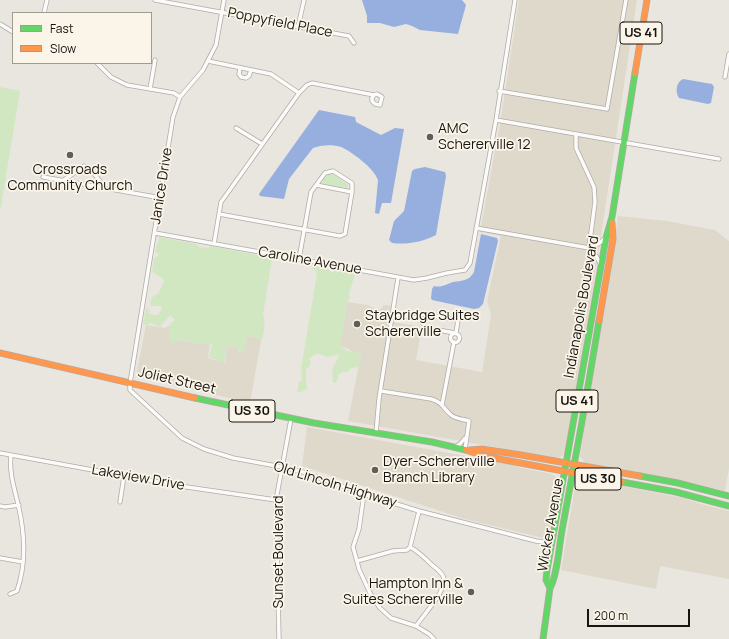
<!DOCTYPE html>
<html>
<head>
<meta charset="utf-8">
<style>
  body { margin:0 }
  #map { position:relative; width:729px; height:639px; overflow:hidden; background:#e9e6df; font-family:Manrope,sans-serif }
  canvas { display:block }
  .legend { position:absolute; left:12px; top:12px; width:140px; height:52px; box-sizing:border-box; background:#fbf5e9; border:1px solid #a09b93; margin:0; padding:5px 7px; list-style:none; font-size:12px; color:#171511 }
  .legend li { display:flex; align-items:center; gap:8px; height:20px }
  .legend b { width:20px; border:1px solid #a09b93 }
  .scale { position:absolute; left:587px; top:609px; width:103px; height:18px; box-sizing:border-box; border:2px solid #171511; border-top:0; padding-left:5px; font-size:12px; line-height:14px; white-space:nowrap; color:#171511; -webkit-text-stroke:3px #fbf5e9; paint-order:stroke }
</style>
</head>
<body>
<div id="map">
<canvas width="729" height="639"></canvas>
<ul class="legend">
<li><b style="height:5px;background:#63d668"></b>Fast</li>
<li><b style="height:5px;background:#ff974d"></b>Slow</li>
</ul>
<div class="scale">200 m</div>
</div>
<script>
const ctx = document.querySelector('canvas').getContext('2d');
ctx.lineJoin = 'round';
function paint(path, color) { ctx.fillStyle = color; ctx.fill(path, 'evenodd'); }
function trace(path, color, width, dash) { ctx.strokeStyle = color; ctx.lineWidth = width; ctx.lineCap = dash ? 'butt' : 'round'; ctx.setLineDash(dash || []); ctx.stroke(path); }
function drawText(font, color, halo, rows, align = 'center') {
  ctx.font = font + ' Manrope,sans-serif'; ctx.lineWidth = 3.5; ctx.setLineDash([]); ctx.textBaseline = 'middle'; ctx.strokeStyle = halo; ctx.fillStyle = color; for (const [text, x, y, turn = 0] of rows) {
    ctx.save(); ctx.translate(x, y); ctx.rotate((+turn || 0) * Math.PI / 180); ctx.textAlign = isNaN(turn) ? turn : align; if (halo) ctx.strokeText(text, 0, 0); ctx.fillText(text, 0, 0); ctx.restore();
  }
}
const built = new Path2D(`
  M519 0H637L593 288 571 415 564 453 561 457 556 458 348 421 361 354 352 352 349 349 340 346 347 302 368 305 374 308 380 309 382 308 383 305 391 306 387 321 422 327 416 360 482 372 491 315 487 301 501 236 480 232 500 124Z
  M618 216 667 221 715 230 729 241V468L725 491 686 481 585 463 580 456 602 318Z
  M146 325 166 328 167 326H170L169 341 178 340 210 345 208 358 225 363 227 346 238 348 240 352 248 336 257 337 261 341 250 403 136 376Z
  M307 427 509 464 522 468 552 474 557 478 559 482 549 537 543 538 465 519 302 466Z
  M585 479 683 498 704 505 729 511V579L660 566 656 589 561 570 575 486 579 480Z`);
const green = new Path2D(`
  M0 87 20 91 0 212Z
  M331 173 348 184V187L346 188 323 184 322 181C324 177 327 174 331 173Z
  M159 237 196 244 199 247 208 248 210 246 272 258 263 315C266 320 264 336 261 341L256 337 248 336 243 354 238 348 227 346 224 363 209 357 212 345 211 344 210 345 178 340 173 344 169 341 170 324 175 320 170 315 160 327 151 323 146 325 143 324 146 309 148 308 149 313 153 315H158L162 309 161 306H151C149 300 152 296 158 294L164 281V280L152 271 154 258 159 255 155 251 159 240Z
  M315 266 329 269 331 272H333L336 269 352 272 355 275 349 293 350 298 347 302 340 346 347 351 361 354 359 367 351 368 348 372H343L339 374 336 383 333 382 332 369 339 356 337 355 328 357 319 354H315L309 359 311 362 309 367 306 369V379L307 389 299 393 297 391 299 382 301 381 302 373 301 369 317 274 316 271 312 268Z`);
const water = new Path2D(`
  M362 0H462L466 5 458 34 420 30 412 26 406 24 394 27 380 23H367V16Z
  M683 79 712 84 714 87 711 103 708 104 679 98C675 92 676 82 683 79Z
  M319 110 355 117 356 122 381 135 395 128 404 129 391 203H382L379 214 375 213 378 180C374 168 352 152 341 147 333 144 320 145 313 148L289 179 284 199 260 196 259 194Z
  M425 167 445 172 446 176 436 235C422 242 407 245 392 243L389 240 394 221 404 211 412 171 415 169Z
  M481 234 497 238 498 241 483 304 479 308 474 309 432 300 431 298 432 289 434 286C442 288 446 284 453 282 458 281 463 281 467 279 470 278 472 275 474 272Z`);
const street = new Path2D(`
  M155 0 349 36 354 43
  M224 0 216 45 203 70 180 97 173 117 130 383V390L182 438 204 449 233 458 282 467 303 472 364 494 419 511 536 541 551 543
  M44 13 47 0
  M0 24 13 32
  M298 27 304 0
  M208 61 271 74 299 93
  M97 63 111 77 127 85 174 93 180 97
  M240 68 239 74 241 77 246 78 249 76 251 70
  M725 77 729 54
  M150 89 155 60
  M499 91 607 109 626 0
  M496 120 719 159
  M236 128 262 144
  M576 134V148L594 187 595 202 589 248
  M43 177 161 198
  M64 180 84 166 90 168 105 188
  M316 185 352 192
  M219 214 340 236 345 234 352 192V183L333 171 325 173 311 192 299 259
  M476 228 589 248 598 244 606 238
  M155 233 414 280 427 278 447 273 465 270 470 263 496 120 515 0
  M214 244 221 202 224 198 299 93 307 85 312 83 374 95 377 94 382 97 380 105 375 104 372 101V98L374 95
  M589 248 595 254 601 265
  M393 314 418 318 423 314 458 320 456 333
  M418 318 427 328 455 333
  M450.5 338a4.5 4.5 0 1 1 9 0a4.5 4.5 0 1 1-9 0Z
  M381 391 431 399C442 402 443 408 451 415 456 419 463 419 469 421L465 450
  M442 405 454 342
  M376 433 379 399 398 278
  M455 447 460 444 465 438
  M0 453 180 486 276 500
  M120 502 124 476
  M0 506 5 507 19 505
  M410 547 419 511
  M0 558 23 562
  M357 561 393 551 407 550 410 547C419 552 425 558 432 565 436 568 441 572 443 576 449 589 423 615 416 626L391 618 380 608 370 593 359 569 353 547 359 529 364 494
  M10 594 17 591C27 562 25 533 18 504 14 487 9 472 11 455
  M416 626 429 634 434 639
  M279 639 276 500 291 419`);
const fast = new Path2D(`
  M195 398 314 423 432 442 466 450
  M640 476 678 483 729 496
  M622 482 676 492 729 506
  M550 588 546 580 547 570 606 238 612 217 635 73
  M543 639 550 588C558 574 559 543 563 525 576 457 588 389 599 321`);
const slow = new Path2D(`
  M635 73 647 0
  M599 321 613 239 612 223
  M0 353 195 398
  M466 450 483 456 622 482
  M470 450 482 449 521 455 640 476`);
const markers = [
  [430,137,4,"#605e59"],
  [70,155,4,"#605e59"],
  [357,324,4,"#605e59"],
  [375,470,4,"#605e59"],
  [471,592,4,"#605e59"]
];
const shields = [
  [641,33,42],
  [577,401,42],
  [252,411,46],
  [598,479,46]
];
const shieldNames = [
  ["US 41",641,33],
  ["US 41",577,401],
  ["US 30",252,411],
  ["US 30",598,479]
];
const streetNames = [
  ["Poppyfield Place",280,23,11],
  ["Janice Drive",162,186,-81],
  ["Caroline Avenue",310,261,10],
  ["Indianapolis Boulevard",582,307,-80],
  ["Joliet Street",177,381,13],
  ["Lakeview Drive",138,478,10],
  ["Old Lincoln Highway",335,485,17],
  ["Wicker Avenue",551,525,-80],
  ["Sunset Boulevard",279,552,-90]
];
const poiNames = [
  ["AMC",438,129],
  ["Schererville 12",438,145],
  ["Crossroads",70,170,"center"],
  ["Community Church",70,186,"center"],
  ["Staybridge Suites",365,316],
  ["Schererville",365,332],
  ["Dyer-Schererville",383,462],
  ["Branch Library",383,478],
  ["Hampton Inn &",463,584,"right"],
  ["Suites Schererville",463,600,"right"]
];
paint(built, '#dfd9cb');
paint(green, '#d0e7c1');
paint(water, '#96afdf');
trace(street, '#aeaca7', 5);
trace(fast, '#b6a8a1', 7);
trace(slow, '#b6a8a1', 7);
trace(street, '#fcfbfa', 3.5);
trace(fast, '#63d668', 5.5);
trace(slow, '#ff974d', 5.5);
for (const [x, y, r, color] of markers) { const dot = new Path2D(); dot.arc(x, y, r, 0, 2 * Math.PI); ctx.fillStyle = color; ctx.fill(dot); trace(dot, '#fbf5e9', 1.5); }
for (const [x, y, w] of shields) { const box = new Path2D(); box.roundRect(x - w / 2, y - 11, w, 22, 3); ctx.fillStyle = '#fbf5e9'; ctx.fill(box); trace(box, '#171511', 1); }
drawText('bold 13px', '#171511', null, shieldNames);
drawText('14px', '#171511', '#fbf5e9', streetNames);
drawText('14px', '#171511', '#fbf5e9', poiNames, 'left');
</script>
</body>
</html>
